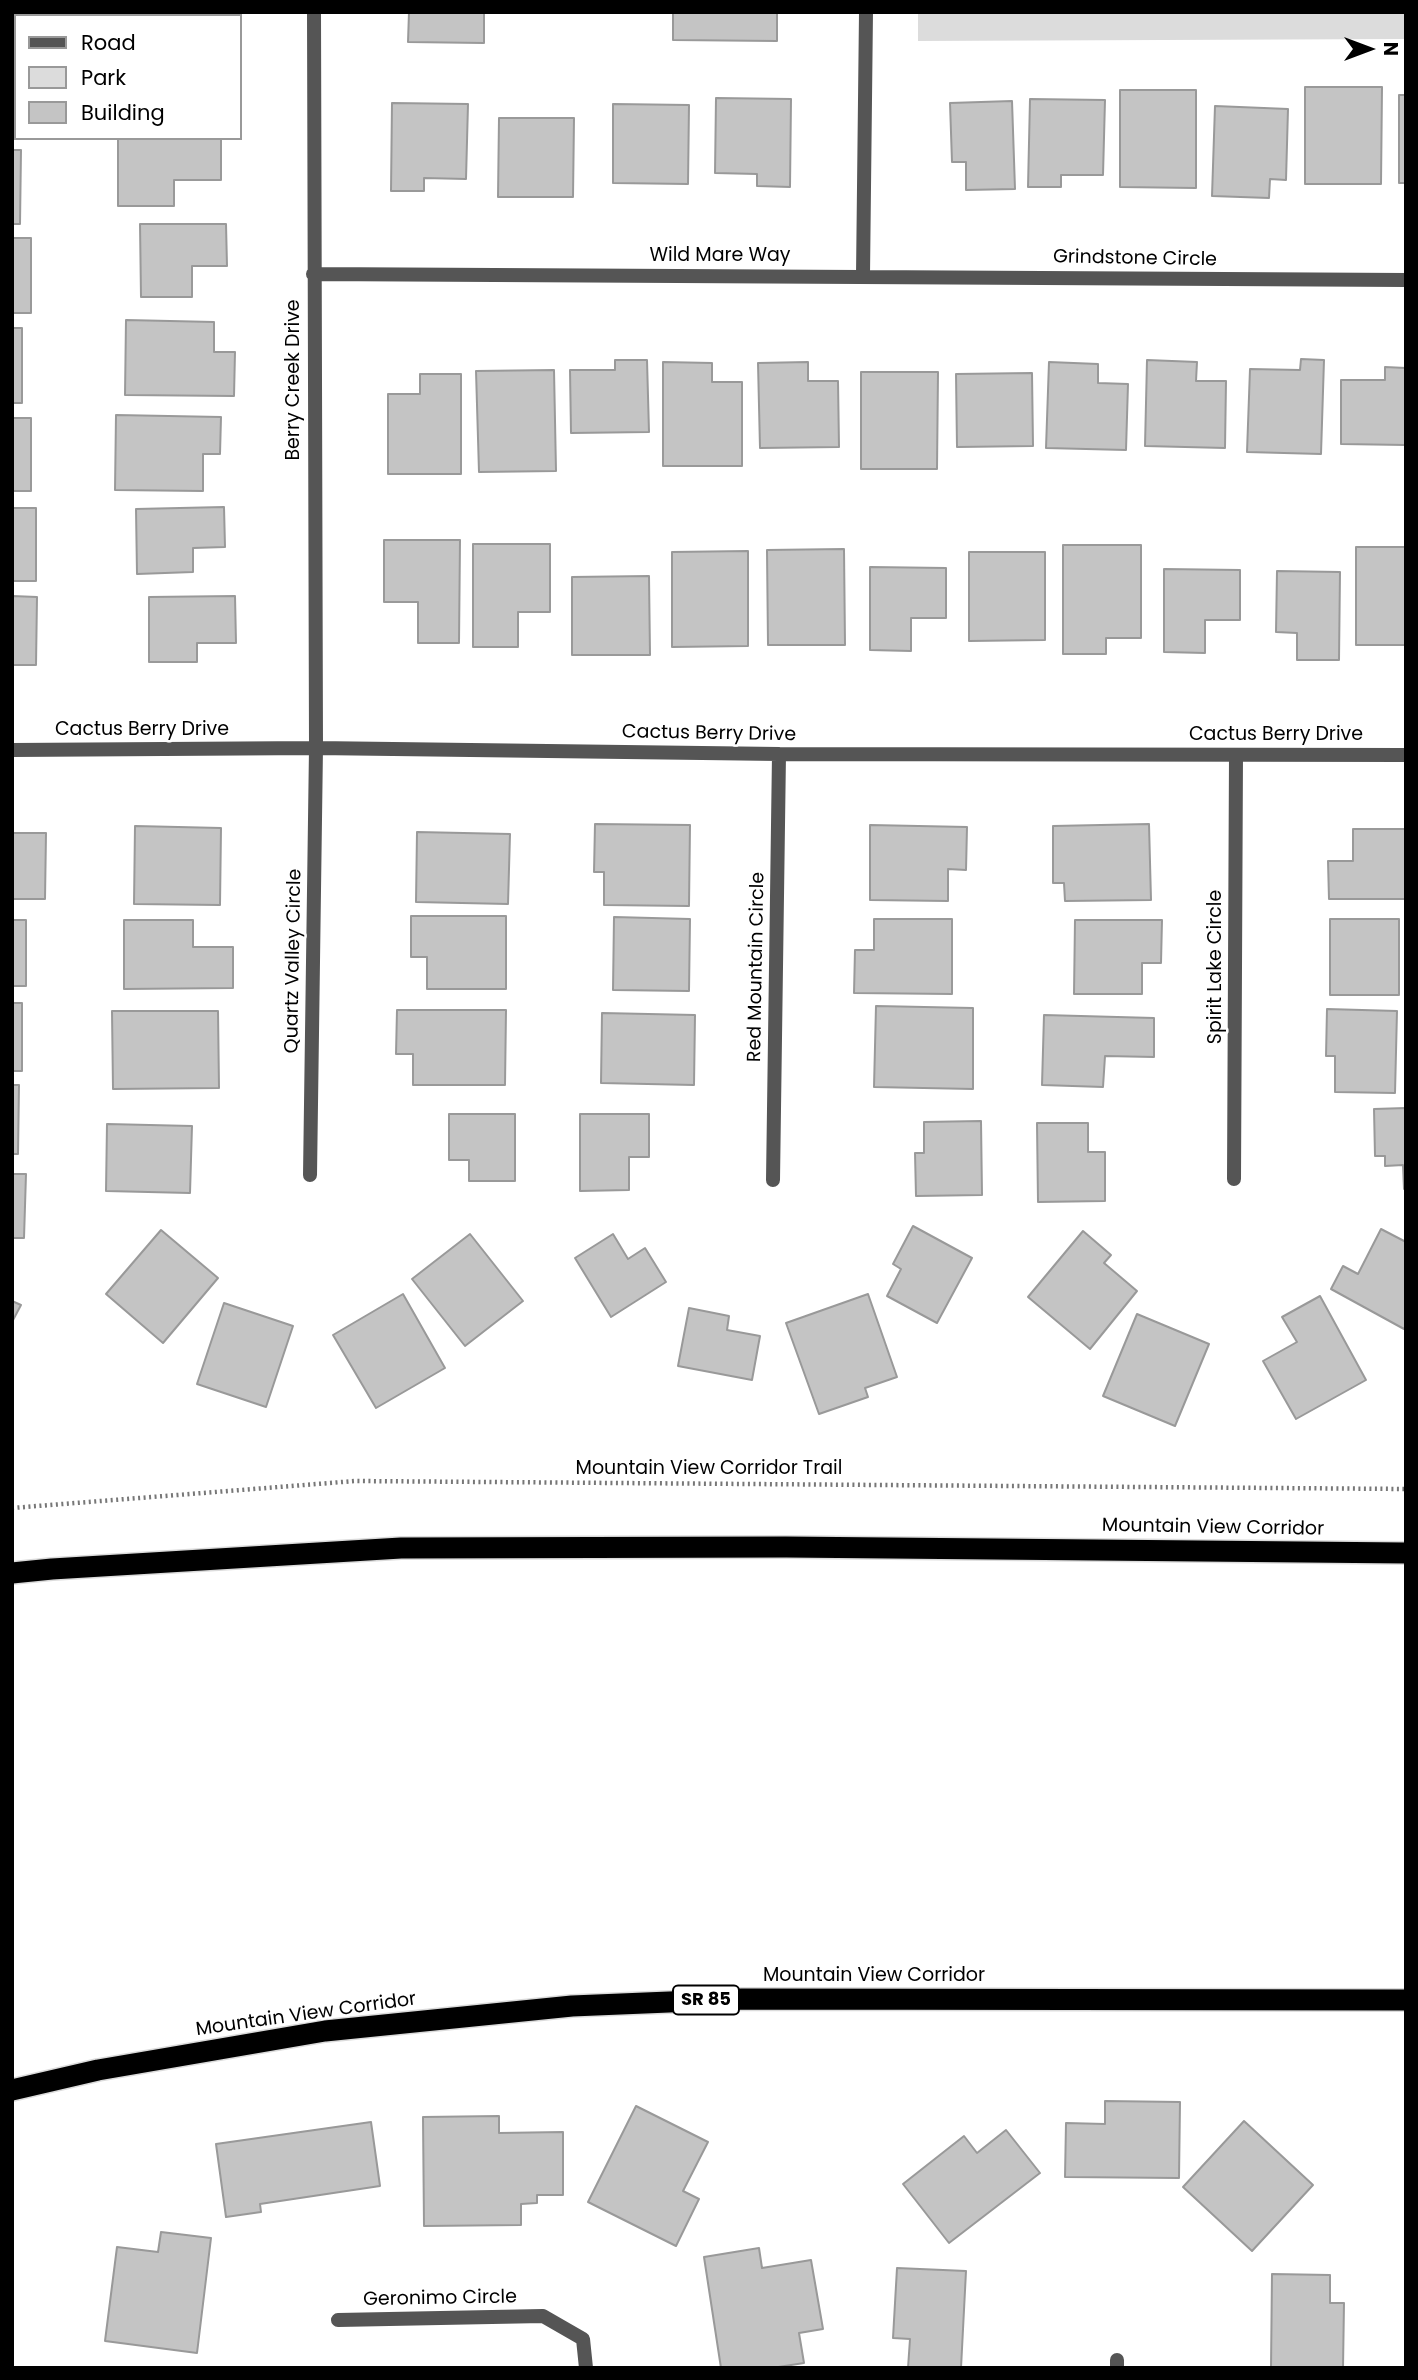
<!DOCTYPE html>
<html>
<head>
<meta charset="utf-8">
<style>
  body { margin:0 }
  #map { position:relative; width:1418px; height:2380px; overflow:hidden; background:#fff; font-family:Poppins,sans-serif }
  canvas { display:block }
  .frame { position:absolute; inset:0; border:14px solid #000; pointer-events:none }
  .legend { position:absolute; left:14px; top:14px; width:228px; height:126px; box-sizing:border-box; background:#fff; border:2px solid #999; margin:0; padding:9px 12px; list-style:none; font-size:21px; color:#000 }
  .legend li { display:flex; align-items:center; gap:14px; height:35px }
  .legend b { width:35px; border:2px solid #999 }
  .north { position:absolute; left:1334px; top:14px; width:70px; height:70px; -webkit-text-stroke:5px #fff; paint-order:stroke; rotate:90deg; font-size:19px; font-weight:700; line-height:28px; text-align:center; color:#000 }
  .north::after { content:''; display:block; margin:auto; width:24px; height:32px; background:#000; clip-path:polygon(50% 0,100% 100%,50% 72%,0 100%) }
</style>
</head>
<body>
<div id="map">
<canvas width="1418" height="2380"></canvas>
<div class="frame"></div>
<ul class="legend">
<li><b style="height:9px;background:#555"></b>Road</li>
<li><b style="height:19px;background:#dcdcdc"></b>Park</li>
<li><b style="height:19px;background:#c4c4c4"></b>Building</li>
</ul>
<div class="north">N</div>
</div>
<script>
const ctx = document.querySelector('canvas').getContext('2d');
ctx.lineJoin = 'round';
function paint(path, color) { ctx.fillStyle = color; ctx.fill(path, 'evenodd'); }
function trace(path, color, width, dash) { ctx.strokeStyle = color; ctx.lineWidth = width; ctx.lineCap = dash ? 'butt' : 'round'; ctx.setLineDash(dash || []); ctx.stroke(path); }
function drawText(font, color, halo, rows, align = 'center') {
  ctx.font = font + ' Poppins,sans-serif'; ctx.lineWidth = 5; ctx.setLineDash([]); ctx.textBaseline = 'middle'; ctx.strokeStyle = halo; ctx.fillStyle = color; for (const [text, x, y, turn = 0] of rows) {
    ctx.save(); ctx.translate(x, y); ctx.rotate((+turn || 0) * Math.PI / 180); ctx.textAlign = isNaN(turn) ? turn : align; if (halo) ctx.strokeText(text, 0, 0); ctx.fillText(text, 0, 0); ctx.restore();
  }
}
const green = new Path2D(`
  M918 12H1406V39L918 41Z`);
const building = new Path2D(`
  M121 12H217V16H121Z
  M409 12H484V43L408 42Z
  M673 12H777V41L673 40Z
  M16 49V122L12 123V50Z
  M1305 87H1382L1381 184H1305Z
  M1120 90H1196V188L1120 187Z
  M1399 95H1406V183H1399Z
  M716 98 791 99 790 187 757 186V174L715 173Z
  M1030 99 1105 100 1103 175H1061V187H1028Z
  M1012 101 1015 189 966 190V162H952L950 103Z
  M392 103 468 104 466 179 424 178V191H391Z
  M613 104 689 105 688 184 613 183Z
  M1215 106 1288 109 1286 180 1270 179 1269 198 1212 196Z
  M499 118H574L573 197H498Z
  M118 138H221V180H174V206H118Z
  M12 150H21L20 224H12Z
  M140 224H226L227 266H192V297H141Z
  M12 238H31V313H12Z
  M126 320 214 322V352H235L234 396 125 395Z
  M12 328H22V403H12Z
  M1301 359 1324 360 1321 454 1247 452 1250 369 1300 370Z
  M615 360H647L649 432 571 433 570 370H615Z
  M1147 360 1197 362 1196 381H1226L1225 448 1145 446Z
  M663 362 712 363V382H742V466H663Z
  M808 362V381H838L839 447 760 448 758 363Z
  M1049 362 1098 364V383L1128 384 1126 450 1046 448Z
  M1385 367 1406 368V445L1341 444V380H1385Z
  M554 370 556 471 479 472 476 371Z
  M861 372H938L937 469H861Z
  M1032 373 1033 446 957 447 956 374Z
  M420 374H461V474H388V394H420Z
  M116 415 221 417 220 454H203V491L115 490Z
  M12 418H31V491H12Z
  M224 507 225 547 193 548V572L137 574 136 509Z
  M12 508H36V581H12Z
  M384 540H460L459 643H418V602H384Z
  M473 544H550V612H518V647H473Z
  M1063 545H1141V638H1106V654H1063Z
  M1356 547H1406V645H1356Z
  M844 549 845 645H768L767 550Z
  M748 551V646L672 647V552Z
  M969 552H1045V640L969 641Z
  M870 567 946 568V618H911V651L870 650Z
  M1164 569 1240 570V620H1205V653L1164 652Z
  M1277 571 1340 572 1339 660H1297V633L1276 632Z
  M649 576 650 655H572V577Z
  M12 596 37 597 36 665H12Z
  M235 596 236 643H197V662H149V597Z
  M595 824 690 825 689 906 604 905V872H594Z
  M1149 824 1151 900 1065 901 1064 883H1053V826Z
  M870 825 967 827 966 870 948 869V901L870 900Z
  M135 826 221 828 220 905 134 904Z
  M1353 829H1406V899H1329L1328 861H1353Z
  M417 832 510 834 508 904 416 902Z
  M12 833H46L45 899H12Z
  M411 916H506V989H427V957H411Z
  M614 917 690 919 689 991 613 990Z
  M874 919H952V994L854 993 855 950H874Z
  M1330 919H1399V995H1330Z
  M12 920H26V986H12Z
  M124 920H193V947H233V988L124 989Z
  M1075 920H1162L1161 963H1142V994H1074Z
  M12 1003H22V1071H12Z
  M876 1006 973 1008V1089L874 1087Z
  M1327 1009 1397 1011 1395 1093 1335 1092V1056H1326Z
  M397 1010H506L505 1085H413V1054H396Z
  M112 1011H218L219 1088 113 1089Z
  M602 1013 695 1015 694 1085 601 1083Z
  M1044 1015 1154 1018V1057L1105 1056 1103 1087 1042 1085Z
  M12 1085H19L18 1154H12Z
  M1406 1108V1189H1404L1403 1165 1385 1166V1156H1375L1374 1109Z
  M449 1114H515V1181H469V1160H449Z
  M580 1114H649V1157H629V1190L580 1191Z
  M981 1121 982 1195 916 1196 915 1153H924V1122Z
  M1037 1123H1088V1152H1105V1201L1038 1202Z
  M107 1124 192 1126 190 1193 106 1191Z
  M12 1174H26L24 1238H12Z
  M913 1226 972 1258 937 1323 887 1296 901 1269 893 1264Z
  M1381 1229 1406 1242V1325L1404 1329 1331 1289 1343 1266 1358 1274Z
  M161 1230 218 1278 163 1343 106 1294Z
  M1083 1231 1111 1255 1104 1263 1137 1291 1090 1349 1028 1297Z
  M470 1234 523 1301 465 1346 412 1279Z
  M613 1234 628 1259 645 1248 666 1282 611 1317 575 1258Z
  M403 1294 445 1368 376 1408 333 1335Z
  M868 1294 897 1377 865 1388 868 1397 819 1414 786 1323Z
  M1320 1296 1366 1380 1296 1419 1263 1361 1297 1342 1282 1317Z
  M12 1301 21 1305 12 1322Z
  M224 1303 293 1326 266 1407 197 1384Z
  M689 1308 729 1316 727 1330 760 1336 752 1380 678 1366Z
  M1137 1314 1209 1344 1175 1426 1103 1396Z
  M1105 2101 1180 2102 1179 2178 1065 2177 1066 2123 1105 2124Z
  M636 2106 708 2142 683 2191 699 2199 676 2246 588 2202Z
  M499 2116V2133L563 2132V2195H537V2203L521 2204V2225L424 2226 423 2117Z
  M1244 2121 1313 2185 1252 2251 1183 2187Z
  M371 2122 380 2186 260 2204 261 2212 226 2217 216 2144Z
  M1006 2130 1040 2173 949 2243 903 2184 964 2136 977 2153Z
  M161 2232 211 2238 197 2353 105 2341 117 2247 158 2252Z
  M759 2248 762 2268 811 2260 823 2329 799 2333 804 2363 772 2368H721L704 2257Z
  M897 2268 966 2271 961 2368H908L910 2339 893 2338Z
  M1272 2274 1330 2275V2303H1344L1343 2368H1271Z`);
const path = new Path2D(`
  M12 1508 355 1481 1406 1489`);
const street = new Path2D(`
  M313 274 1406 280
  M863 275 866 12
  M12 750 316 748 779 754 1406 755
  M310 1175 316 748 314 12
  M1234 1179 1236 755
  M773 1180 779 754
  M338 2320 543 2316 583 2339 586 2368
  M1117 2368V2360`);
const highway = new Path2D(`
  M12 1573 52 1569 401 1548 786 1547 1406 1553
  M12 2090 98 2070 325 2031 572 2006 742 1999 1406 2000`);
const shields = [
  [706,2000,66]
];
const shieldNames = [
  ["SR 85",706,2000]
];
const streetNames = [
  ["Wild Mare Way",720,256],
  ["Grindstone Circle",1135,259,1],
  ["Berry Creek Drive",294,380,-90],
  ["Cactus Berry Drive",142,730],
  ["Cactus Berry Drive",709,734,1],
  ["Cactus Berry Drive",1276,735],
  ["Quartz Valley Circle",294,961,-89],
  ["Red Mountain Circle",757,967,-89],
  ["Spirit Lake Circle",1216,967,-90],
  ["Mountain View Corridor Trail",709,1469],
  ["Mountain View Corridor",1213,1528,1],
  ["Mountain View Corridor",874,1976],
  ["Mountain View Corridor",306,2015,-8],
  ["Geronimo Circle",440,2299,-1]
];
paint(green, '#dcdcdc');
paint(building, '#c4c4c4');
trace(building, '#999', 2);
trace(highway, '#dbdbdb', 24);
trace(path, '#777', 4.5, [2, 3.5]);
trace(street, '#555', 14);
trace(highway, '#000', 21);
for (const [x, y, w] of shields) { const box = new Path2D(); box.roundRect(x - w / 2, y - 14.5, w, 29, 5); ctx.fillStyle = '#fff'; ctx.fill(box); trace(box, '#000', 2); }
drawText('bold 18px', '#000', null, shieldNames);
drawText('19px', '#000', '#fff', streetNames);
</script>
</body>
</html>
